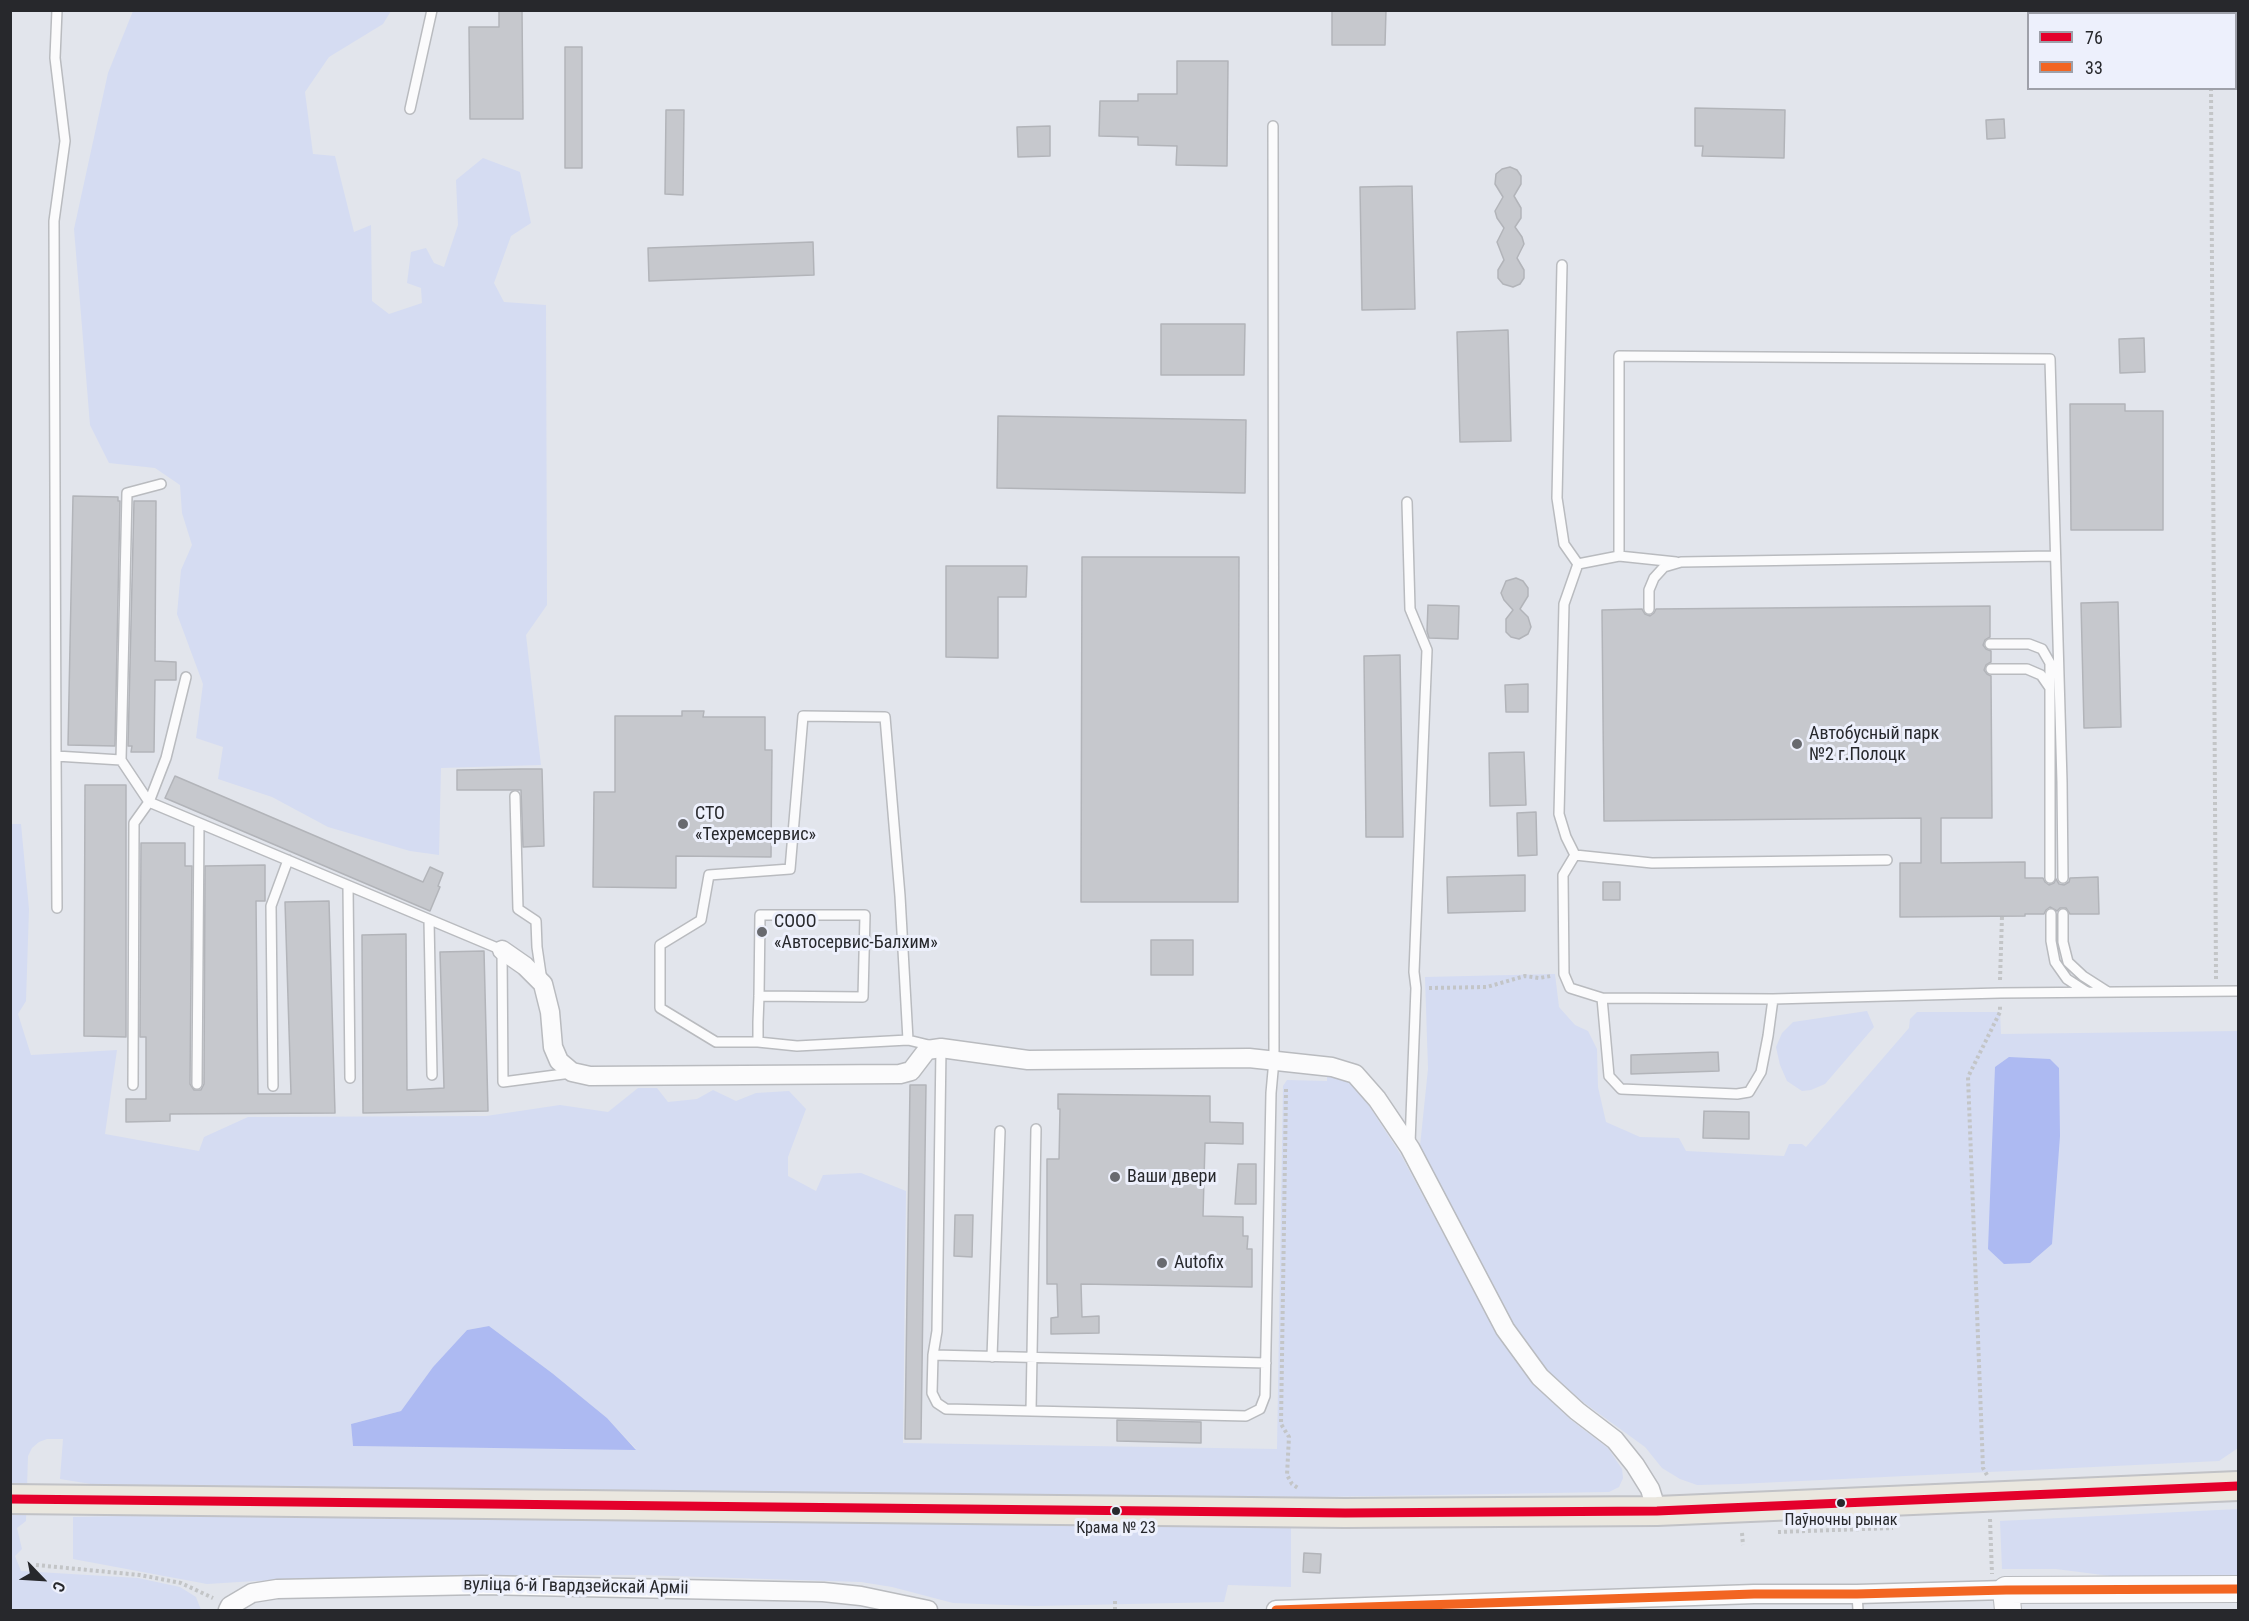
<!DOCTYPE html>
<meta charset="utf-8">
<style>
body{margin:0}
#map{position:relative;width:2249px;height:1621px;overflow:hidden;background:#e2e5ec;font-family:"Roboto Condensed",sans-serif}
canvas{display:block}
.frame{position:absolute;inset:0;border:12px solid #27282c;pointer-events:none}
.legend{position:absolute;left:2027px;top:12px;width:210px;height:78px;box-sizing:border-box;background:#edf0fc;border:2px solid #9ea0a9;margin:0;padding:8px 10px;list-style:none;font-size:18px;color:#27282c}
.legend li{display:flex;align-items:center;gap:12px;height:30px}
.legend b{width:30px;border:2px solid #9ea0a9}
.north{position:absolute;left:12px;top:1549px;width:60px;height:60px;-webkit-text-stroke:4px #edf0fc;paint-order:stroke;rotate:115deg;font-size:16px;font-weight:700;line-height:24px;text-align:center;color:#27282c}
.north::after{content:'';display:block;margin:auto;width:21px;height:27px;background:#27282c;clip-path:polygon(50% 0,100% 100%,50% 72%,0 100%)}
</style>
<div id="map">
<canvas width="2249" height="1621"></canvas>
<div class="frame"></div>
<ul class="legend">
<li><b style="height:8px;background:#e4002b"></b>76</li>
<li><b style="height:8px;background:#f26522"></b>33</li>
</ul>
<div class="north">С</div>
</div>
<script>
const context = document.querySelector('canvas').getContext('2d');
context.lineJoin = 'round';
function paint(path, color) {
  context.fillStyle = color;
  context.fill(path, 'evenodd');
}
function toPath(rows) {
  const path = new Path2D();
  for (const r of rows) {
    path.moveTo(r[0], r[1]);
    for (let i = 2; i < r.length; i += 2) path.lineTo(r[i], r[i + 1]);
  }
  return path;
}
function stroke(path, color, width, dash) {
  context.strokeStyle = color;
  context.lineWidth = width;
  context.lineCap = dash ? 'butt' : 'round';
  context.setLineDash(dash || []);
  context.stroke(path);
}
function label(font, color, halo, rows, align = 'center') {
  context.font = font + ' "Roboto Condensed",sans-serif';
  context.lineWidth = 6;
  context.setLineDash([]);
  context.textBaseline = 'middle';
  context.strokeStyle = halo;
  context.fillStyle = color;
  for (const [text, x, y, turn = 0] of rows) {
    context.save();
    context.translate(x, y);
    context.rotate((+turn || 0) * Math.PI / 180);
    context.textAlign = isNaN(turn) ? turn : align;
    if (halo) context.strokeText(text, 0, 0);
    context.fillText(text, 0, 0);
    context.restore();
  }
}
const green = toPath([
 [133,11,391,11,383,24,329,57,305,92,313,154,335,156,354,232,371,225,372,301,389,314,422,303,421,288,407,283,411,252,426,248,434,263,444,267,458,225,456,180,483,158,520,172,531,223,511,236,494,283,504,302,546,305,547,605,526,635,541,765,441,768,439,855,410,851,328,827,272,797,218,779,223,747,196,738,203,684,177,614,181,570,192,545,182,513,180,485,155,468,109,463,90,425,74,229,108,73],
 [10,824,21,824,29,909,26,1001,18,1014,31,1055,117,1050,105,1134,199,1151,204,1137,248,1117,486,1116,560,1105,608,1112,638,1088,657,1088,668,1102,697,1099,713,1090,736,1101,756,1093,789,1091,806,1109,788,1157,788,1176,816,1191,823,1175,861,1173,906,1191,903,1443,1277,1449,1283,1086,1287,1080,1327,1081,1327,1073,1349,1080,1364,1098,1401,1155,1496,1332,1533,1384,1571,1420,1608,1448,1622,1469,1623,1478,1619,1487,1609,1492,1318,1497,902,1496,97,1485,60,1479,63,1439,47,1439,39,1442,32,1448,28,1456,26,1521,17,1528,22,1549,15,1556,21,1571,138,1578,180,1587,196,1597,201,1610,11,1610],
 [489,1326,552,1373,607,1418,636,1449,353,1446,351,1424,401,1411,433,1367,467,1330],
 [1555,974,1559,1007,1575,1025,1588,1031,1597,1049,1598,1087,1606,1122,1640,1137,1679,1138,1686,1151,1784,1156,1789,1144,1802,1144,1806,1147,1909,1028,1910,1019,1917,1012,2000,1012,2001,1034,2238,1031,2238,1448,2219,1461,1738,1484,1697,1485,1680,1479,1662,1468,1645,1447,1583,1402,1548,1371,1513,1324,1420,1146,1428,1069,1425,977],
 [1867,1011,1874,1027,1825,1084,1811,1090,1802,1091,1787,1081,1780,1065,1776,1047,1782,1033,1793,1022],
 [2238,1509,2238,1578,2126,1578,2056,1569,2002,1569,2000,1521],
 [119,1516,1291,1526,1291,1587,1228,1585,1224,1602,1035,1606,953,1603,892,1587,861,1582,640,1575,527,1575,255,1581,207,1584,73,1559,73,1517]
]);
const water = toPath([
 [2009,1057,2050,1059,2059,1068,2060,1136,2052,1244,2030,1263,2004,1264,1988,1249,1995,1067],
 [489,1326,552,1373,607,1418,636,1450,353,1446,351,1424,401,1411,433,1367,467,1330]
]);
const building = toPath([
 [499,10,522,10,523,119,470,119,469,27,499,27,499,10],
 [1332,10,1386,10,1385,45,1332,45,1332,10],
 [565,47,582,47,582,168,565,168,565,47],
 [1177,61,1228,61,1227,166,1176,165,1177,146,1138,145,1138,137,1099,136,1100,101,1138,101,1138,94,1177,94,1177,61],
 [1695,108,1785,110,1784,158,1702,156,1703,146,1695,146,1695,108],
 [666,110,684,110,683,195,665,194,666,110],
 [2004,119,2005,138,1987,139,1986,120,2004,119],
 [1050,126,1050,156,1018,157,1017,127,1050,126],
 [1510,167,1517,170,1521,176,1521,184,1514,196,1521,208,1521,218,1515,227,1522,237,1524,244,1517,258,1524,270,1524,278,1520,284,1513,287,1503,284,1498,278,1498,270,1504,260,1497,242,1504,228,1497,218,1495,211,1503,197,1495,184,1496,174,1502,169,1510,167],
 [1412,186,1415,309,1362,310,1360,187,1412,186],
 [813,242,814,275,649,281,648,248,813,242],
 [1161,324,1245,324,1244,375,1161,375,1161,324],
 [1508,330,1511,441,1460,442,1457,332,1508,330],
 [2144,338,2145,372,2120,373,2119,339,2144,338],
 [2070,404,2125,404,2125,411,2163,411,2163,530,2071,530,2070,404],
 [998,416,1246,420,1245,493,997,488,998,416],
 [73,496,118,497,118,501,120,501,115,746,68,745,73,496],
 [134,501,156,501,155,661,176,662,176,680,155,680,154,752,131,752,132,746,128,746,134,501],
 [1082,557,1239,557,1238,902,1081,902,1082,557],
 [946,566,1027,566,1026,597,998,597,998,658,946,657,946,566],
 [1516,578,1523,581,1528,588,1528,596,1520,609,1528,617,1531,627,1528,634,1519,639,1511,637,1506,632,1506,619,1513,610,1504,600,1501,593,1506,581,1516,578],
 [2118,602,2121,727,2084,728,2081,603,2118,602],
 [1428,605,1459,606,1458,639,1429,638,1427,631,1428,605],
 [1990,606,1990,637,1985,640,1983,645,1986,649,1991,651,1991,662,1986,665,1984,670,1987,674,1991,676,1992,818,1941,818,1941,863,2025,862,2025,878,2043,878,2045,882,2049,885,2054,883,2056,879,2059,884,2064,885,2069,882,2070,878,2098,877,2099,914,2070,914,2066,908,2060,908,2057,911,2050,907,2046,910,2044,914,2025,914,2025,916,1900,917,1900,863,1921,863,1921,818,1604,821,1602,610,1642,609,1645,614,1650,616,1654,613,1656,609,1990,606],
 [1400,655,1403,837,1366,837,1364,656,1400,655],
 [1528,684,1528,712,1506,712,1505,685,1528,684],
 [682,711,704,711,703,717,765,717,765,750,772,750,771,857,676,856,676,888,593,887,594,792,615,792,615,716,682,716,682,711],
 [1524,752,1526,805,1490,806,1489,753,1524,752],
 [521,769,542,769,544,846,523,847,521,790,457,790,457,770,521,769],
 [175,776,423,882,430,867,443,873,438,886,440,887,430,911,165,798,175,776],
 [85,785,126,785,126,1037,84,1036,85,785],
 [1536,812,1537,855,1518,856,1517,813,1536,812],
 [141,843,185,843,185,866,192,866,190,1084,194,1090,201,1090,204,1084,205,866,265,865,265,901,256,901,258,1094,291,1094,285,902,329,901,335,1113,170,1114,170,1121,126,1122,126,1099,146,1099,146,1037,140,1037,141,843],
 [1525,875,1525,911,1448,913,1447,877,1525,875],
 [1603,882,1620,882,1620,900,1603,900,1603,882],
 [406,934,407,1090,444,1088,440,952,484,951,488,1111,363,1113,362,935,406,934],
 [1151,940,1193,940,1193,975,1151,975,1151,940],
 [1718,1052,1719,1071,1631,1074,1631,1055,1718,1052],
 [910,1085,926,1085,921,1439,905,1439,910,1085],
 [1058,1094,1210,1096,1210,1122,1243,1123,1243,1144,1205,1143,1203,1216,1243,1217,1243,1236,1248,1236,1247,1249,1252,1249,1252,1287,1081,1284,1082,1317,1099,1316,1099,1333,1051,1334,1051,1318,1058,1317,1057,1284,1047,1284,1047,1159,1059,1159,1060,1109,1058,1109,1058,1094],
 [1704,1111,1749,1112,1749,1139,1703,1138,1704,1111],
 [1238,1164,1256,1164,1256,1204,1235,1204,1238,1164],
 [955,1215,973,1215,972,1257,954,1256,955,1215],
 [1117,1420,1201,1422,1201,1443,1117,1441,1117,1420],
 [1304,1553,1321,1554,1320,1573,1303,1572,1304,1553]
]);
const path = toPath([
 [2210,10,2210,14],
 [2211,88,2216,979],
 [2000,980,2002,916],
 [1429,988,1487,987,1525,976,1539,978,1551,976],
 [1286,1089,1281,1424,1289,1437,1287,1475,1292,1484,1298,1488],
 [1987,1475,1983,1468,1968,1077,2000,1012,2000,1006],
 [1990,1519,1992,1574],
 [1778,1532,1893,1528],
 [1742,1533,1743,1545],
 [36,1565,140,1575,181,1583,213,1598],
 [1115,1601,1115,1610]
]);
const lane = toPath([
 [57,10,55,58,65,141,54,221,56,756,121,760],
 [410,109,432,10],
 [1562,265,1557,498,1564,544,1578,564,1564,604,1559,814,1566,837,1575,855,1563,875,1564,974,1570,988,1602,998,1773,999,2000,993,2238,991],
 [1407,502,1410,609,1427,650,1414,972,1416,988,1410,1143],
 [1619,556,1619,356,2050,359,2062,782,2063,878],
 [1578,564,1619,556,1676,562],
 [1649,609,1649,590,1654,578,1664,567,1681,562,2054,556],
 [1990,644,2029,644,2042,649,2050,663,2050,688],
 [1991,669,2027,669,2041,675,2050,688,2050,878],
 [56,756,57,908],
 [515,796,518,909,536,921,537,947,542,981],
 [149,802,121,760,127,493,161,484],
 [149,802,166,758,186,677],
 [1575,855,1652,863,1887,860],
 [348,886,350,1078],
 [2051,914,2051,941,2055,962,2067,979,2087,992],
 [2063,914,2063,942,2068,962,2083,976,2108,992],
 [429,920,432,1075],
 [1602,998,1609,1076,1621,1089,1737,1094,1749,1092,1761,1072,1768,1036,1773,999],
 [908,1040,900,896,885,717,803,716,790,869,709,875,701,920,660,945,660,1008,716,1042,758,1042,797,1046,908,1040,941,1048,937,1331,933,1355,932,1393,937,1403,946,1409,1246,1416,1260,1409,1265,1396,1271,1093,1274,1060,1273,126],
 [758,1042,758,1022,759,996,760,915,865,915,863,997,759,996],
 [197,1084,199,823],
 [133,1085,134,823,149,802,502,950,503,1082,571,1073],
 [273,1086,271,906,288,860],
 [933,1355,1266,1363],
 [992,1357,1000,1131],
 [1031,1411,1036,1129],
 [1857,1594,1858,1610]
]);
const street = toPath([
 [502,950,525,966,543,984,550,1012,553,1047,559,1061,572,1072,590,1076,900,1074,911,1071,927,1050,941,1048,1028,1060,1249,1058,1332,1067,1355,1074,1377,1099,1410,1148,1505,1329,1540,1377,1577,1411,1615,1440,1635,1465,1650,1489,1657,1511],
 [228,1610,230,1606,252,1593,277,1589,482,1585,823,1592,861,1596,928,1610],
 [1276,1610,1754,1594,1857,1594,2006,1590]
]);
const secondary = toPath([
 [2008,1610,2006,1590,2238,1589]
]);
const primary = toPath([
 [10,1499,1345,1513,1657,1511,2238,1486]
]);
const bus1 = toPath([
 [10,1499,1345,1513,1657,1511,2238,1486]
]);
const bus2 = toPath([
 [1276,1610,1754,1594,1857,1594,2006,1590,2238,1589]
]);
const markers = [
 [1797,744,6,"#686a6f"],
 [683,824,6,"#686a6f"],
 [762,932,6,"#686a6f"],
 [1115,1177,6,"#686a6f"],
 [1162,1263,6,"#686a6f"],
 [1841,1503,5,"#27282c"],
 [1116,1511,5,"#27282c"]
];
const busNames = [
 ["Паўночны рынак",1841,1521],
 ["Крама № 23",1116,1529]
];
const poiNames = [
 ["Автобусный парк",1809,734],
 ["№2 г.Полоцк",1809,755],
 ["СТО",695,814],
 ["«Техремсервис»",695,835],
 ["СООО",774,922],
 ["«Автосервис-Балхим»",774,943],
 ["Ваши двери",1127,1177],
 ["Autofix",1174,1263]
];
const streetNames = [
 ["вуліца 6-й Гвардзейскай Арміі",576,1587,1]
];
paint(green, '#d5dcf2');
paint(water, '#adbaf2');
paint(building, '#c6c8cd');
stroke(building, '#b2b4b9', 1.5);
stroke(lane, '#b9bbbf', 12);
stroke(street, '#b9bbbf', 21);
stroke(secondary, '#b9bbbf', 28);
stroke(primary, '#c1c2c6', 32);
stroke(path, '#c3c5c7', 4, [3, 3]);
stroke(lane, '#fbfbfc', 9);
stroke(street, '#fbfbfc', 18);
stroke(secondary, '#fbfbfc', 26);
stroke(primary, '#eae7df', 28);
stroke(bus1, '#e4002b', 9);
stroke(bus2, '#f26522', 9);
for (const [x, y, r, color] of markers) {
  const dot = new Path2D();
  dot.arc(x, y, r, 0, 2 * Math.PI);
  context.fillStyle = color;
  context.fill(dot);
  stroke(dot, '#edf0fc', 2);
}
label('16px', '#27282c', '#edf0fc', busNames);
label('18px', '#27282c', '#edf0fc', poiNames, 'left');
label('18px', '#27282c', '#edf0fc', streetNames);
</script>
